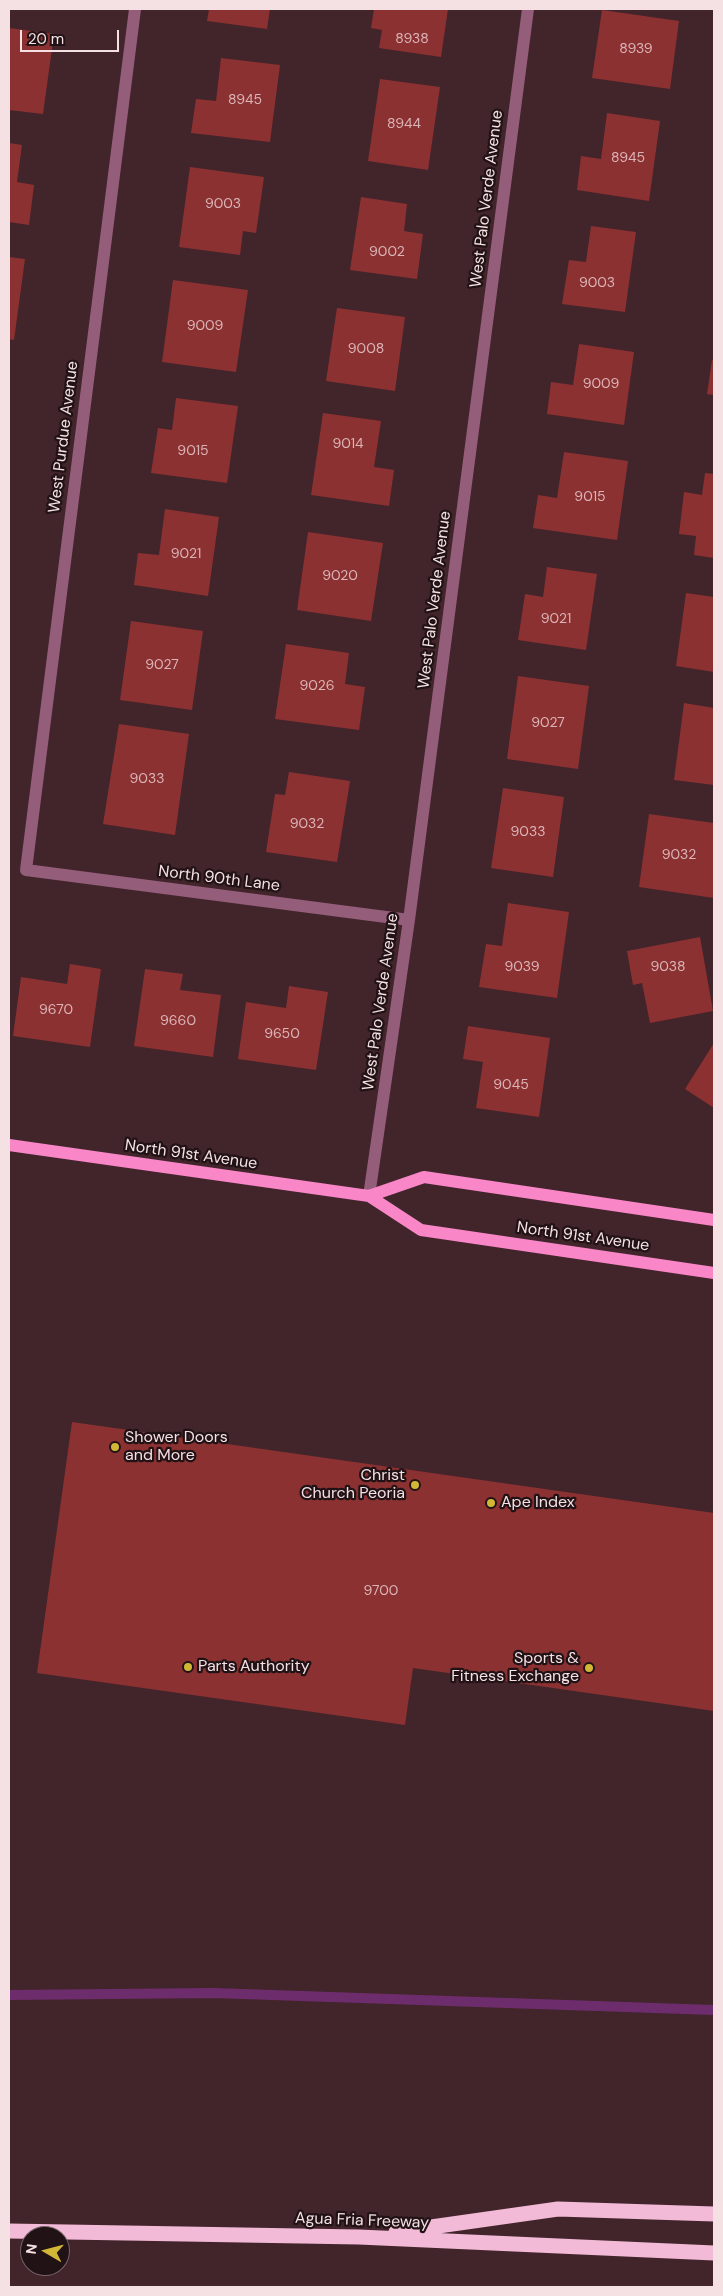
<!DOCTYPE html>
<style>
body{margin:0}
#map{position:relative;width:723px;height:2296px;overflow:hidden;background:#42242b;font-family:"DM Sans",sans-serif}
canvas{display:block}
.frame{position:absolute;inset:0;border:10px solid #f5e0e4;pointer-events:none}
.north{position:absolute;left:20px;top:2226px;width:50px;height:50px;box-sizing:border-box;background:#201215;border:1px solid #756468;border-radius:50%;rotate:278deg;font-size:14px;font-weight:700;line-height:20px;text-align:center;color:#f5e0e4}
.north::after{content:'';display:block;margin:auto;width:18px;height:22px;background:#d2b736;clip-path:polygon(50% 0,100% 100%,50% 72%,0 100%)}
.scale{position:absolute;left:20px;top:30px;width:99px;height:22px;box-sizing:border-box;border:2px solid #f5e0e4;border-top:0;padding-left:6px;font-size:15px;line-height:18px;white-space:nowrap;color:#f5e0e4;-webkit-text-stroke:4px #201215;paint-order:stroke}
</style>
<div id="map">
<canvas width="723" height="2296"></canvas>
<div class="frame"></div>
<div class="north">N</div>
<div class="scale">20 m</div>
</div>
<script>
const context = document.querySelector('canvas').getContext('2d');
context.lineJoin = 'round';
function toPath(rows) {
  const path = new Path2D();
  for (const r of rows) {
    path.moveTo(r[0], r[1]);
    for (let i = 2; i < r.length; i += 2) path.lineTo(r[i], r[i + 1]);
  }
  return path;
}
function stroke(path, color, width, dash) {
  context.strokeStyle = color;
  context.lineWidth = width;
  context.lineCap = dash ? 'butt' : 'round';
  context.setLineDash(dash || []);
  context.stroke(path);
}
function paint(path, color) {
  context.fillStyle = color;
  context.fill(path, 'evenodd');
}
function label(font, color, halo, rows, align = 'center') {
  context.font = font + ' "DM Sans",sans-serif';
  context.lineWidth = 4.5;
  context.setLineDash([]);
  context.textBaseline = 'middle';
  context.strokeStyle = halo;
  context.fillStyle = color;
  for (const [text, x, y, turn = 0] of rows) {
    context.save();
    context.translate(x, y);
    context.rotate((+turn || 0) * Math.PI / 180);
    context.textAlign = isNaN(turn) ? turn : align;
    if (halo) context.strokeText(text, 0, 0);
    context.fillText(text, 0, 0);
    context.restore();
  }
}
const stream = toPath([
 [9,1995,213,1993,714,2010]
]);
const building = toPath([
 [209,9,270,9,267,29,207,21],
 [374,9,448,9,441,57,379,48,382,30,371,28],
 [602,10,679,21,670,89,592,78],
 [9,28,54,34,43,114,9,110],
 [221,58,280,65,270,142,191,133,196,99,216,101],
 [380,79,440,87,428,170,368,161],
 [607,113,660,121,649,201,577,190,581,156,601,159],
 [9,143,22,145,17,182,34,185,29,225,9,222],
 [190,167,264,177,256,233,243,231,240,255,179,247],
 [361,197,407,204,404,231,423,234,417,279,350,270],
 [591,226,636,232,625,312,562,304,569,260,586,262],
 [9,257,25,259,14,340,9,339],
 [173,280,248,290,236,372,162,362],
 [337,308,405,317,395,391,326,381],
 [579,344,634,352,624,425,547,414,551,382,573,385],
 [712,360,714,361,714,395,707,394],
 [176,398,238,406,227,483,151,473,158,428,172,430],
 [323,413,381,421,374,467,394,470,389,506,311,495],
 [564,452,628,461,617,540,533,528,538,495,557,498],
 [705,473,714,474,714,558,694,555,696,536,679,534,684,492,702,495],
 [165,509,219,517,208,596,134,585,138,553,159,555],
 [308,532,383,543,371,621,297,610],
 [547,567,597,574,586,650,518,640,525,594,543,597],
 [686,593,714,597,714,672,676,666],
 [131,621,203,631,192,710,120,700],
 [286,644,349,653,345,684,365,687,359,730,275,719],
 [518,676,589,686,578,769,507,759],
 [684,703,714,708,714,785,674,780],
 [119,724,189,734,175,835,103,824],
 [289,772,350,781,337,862,266,852,275,794,285,795],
 [503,788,564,797,553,877,491,868],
 [649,814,714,823,714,898,639,887],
 [508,903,569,912,557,998,479,987,486,944,502,946],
 [700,937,713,1011,650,1023,642,983,633,985,627,951],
 [70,964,101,969,90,1047,13,1036,21,977,67,984],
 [145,969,183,974,180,990,221,995,213,1057,134,1046],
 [289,986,328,992,316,1070,238,1059,246,1002,286,1008],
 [468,1026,550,1038,539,1117,476,1108,483,1062,463,1059],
 [714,1043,714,1108,685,1089],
 [72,1422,714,1513,714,1711,413,1668,405,1725,37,1673]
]);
const minor = toPath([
 [135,9,26,870,409,920],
 [369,1196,409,920,528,9]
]);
const major = toPath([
 [9,1145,369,1196,421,1230,714,1273],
 [369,1196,424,1177,714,1220]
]);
const highway = toPath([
 [9,2231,359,2237,714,2253],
 [396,2232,558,2209,714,2214]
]);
const markers = [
 [115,1447,5,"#d2b736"],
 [415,1485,5,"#d2b736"],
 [491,1503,5,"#d2b736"],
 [188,1667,5,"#d2b736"],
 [589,1668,5,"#d2b736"]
];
const numberNames = [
 ["8938",412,39],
 ["8939",636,49],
 ["8945",245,100],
 ["8944",404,124],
 ["8945",628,158],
 ["9003",223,204],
 ["9002",387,252],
 ["9003",597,283],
 ["9009",205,326],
 ["9008",366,349],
 ["9009",601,384],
 ["9014",348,444],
 ["9015",193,451],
 ["9015",590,497],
 ["9021",186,554],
 ["9020",340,576],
 ["9021",556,619],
 ["9027",162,665],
 ["9026",317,686],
 ["9027",548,723],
 ["9033",147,779],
 ["9032",307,824],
 ["9033",528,832],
 ["9032",679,855],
 ["9039",522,967],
 ["9038",668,967],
 ["9670",56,1010],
 ["9660",178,1021],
 ["9650",282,1034],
 ["9045",511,1085],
 ["9700",381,1591]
];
const streetNames = [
 ["West Palo Verde Avenue",487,199,-83],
 ["West Purdue Avenue",64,437,-83],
 ["West Palo Verde Avenue",435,600,-83],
 ["North 90th Lane",219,879,7],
 ["West Palo Verde Avenue",381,1002,-82],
 ["North 91st Avenue",191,1155,8],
 ["North 91st Avenue",583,1237,8],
 ["Agua Fria Freeway",362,2221,2]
];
const poiNames = [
 ["Shower Doors",125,1438],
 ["and More",125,1456],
 ["Christ",405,1476,"right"],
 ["Church Peoria",405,1494,"right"],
 ["Ape Index",501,1503],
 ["Sports &",579,1659,"right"],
 ["Fitness Exchange",579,1677,"right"],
 ["Parts Authority",198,1667]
];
stroke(stream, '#6d2d6c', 10);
paint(building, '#8c3131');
stroke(minor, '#945d7a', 12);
stroke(major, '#f986c6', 12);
stroke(highway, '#f2bad6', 15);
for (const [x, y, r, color] of markers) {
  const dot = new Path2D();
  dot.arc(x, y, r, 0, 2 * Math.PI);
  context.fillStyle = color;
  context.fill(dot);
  stroke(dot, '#201215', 2);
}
label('14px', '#dbb4b7', null, numberNames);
label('16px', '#f5e0e4', '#201215', streetNames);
label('16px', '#f5e0e4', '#201215', poiNames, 'left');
</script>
